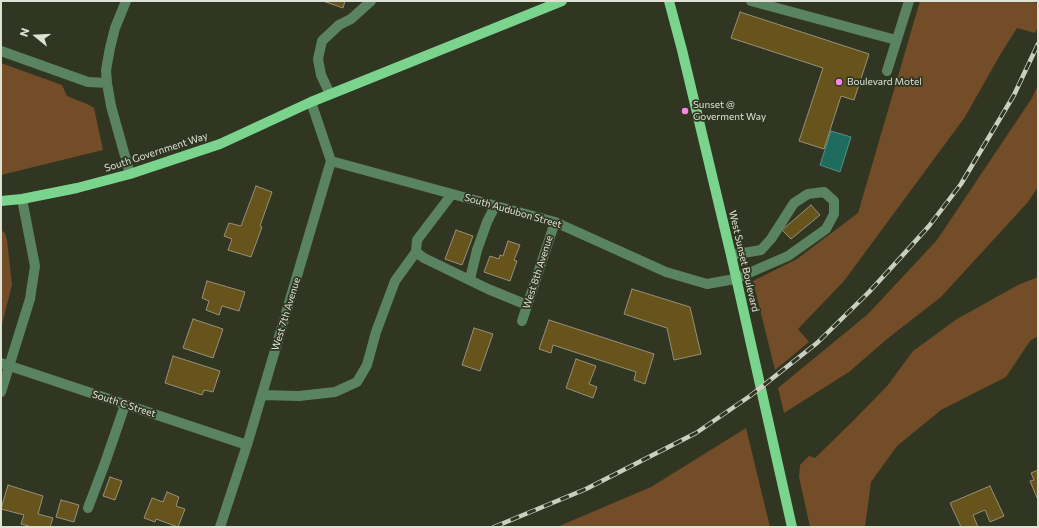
<!DOCTYPE html>
<style>
body{margin:0}
#map{position:relative;width:1039px;height:528px;overflow:hidden;background:#303622;font-family:Commissioner,sans-serif}
canvas{display:block}
.frame{position:absolute;inset:0;border:2px solid #dee2d5;pointer-events:none}
.north{position:absolute;left:16px;top:16px;width:40px;height:40px;-webkit-text-stroke:3px #303622;paint-order:stroke;rotate:288deg;font-size:11px;font-weight:700;line-height:16px;text-align:center;color:#dee2d5}
.north::after{content:'';display:block;margin:auto;width:14px;height:18px;background:#dee2d5;clip-path:polygon(50% 0,100% 100%,50% 72%,0 100%)}
</style>
<div id="map">
<canvas width="1039" height="528"></canvas>
<div class="frame"></div>
<div class="north">N</div>
</div>
<script>
const context = document.querySelector('canvas').getContext('2d');
context.lineJoin = 'round';
function paint(path, color) {
  context.fillStyle = color;
  context.fill(path, 'evenodd');
}
function toPath(rows) {
  const path = new Path2D();
  for (const r of rows) {
    path.moveTo(r[0], r[1]);
    for (let i = 2; i < r.length; i += 2) path.lineTo(r[i], r[i + 1]);
  }
  return path;
}
function stroke(path, color, width, dash) {
  context.strokeStyle = color;
  context.lineWidth = width;
  context.lineCap = dash ? 'butt' : 'round';
  context.setLineDash(dash || []);
  context.stroke(path);
}
function label(font, color, halo, rows, align = 'center') {
  context.font = font + ' Commissioner,sans-serif';
  context.lineWidth = 3.5;
  context.setLineDash([]);
  context.textBaseline = 'middle';
  context.strokeStyle = halo;
  context.fillStyle = color;
  for (const [text, x, y, turn = 0] of rows) {
    context.save();
    context.translate(x, y);
    context.rotate((+turn || 0) * Math.PI / 180);
    context.textAlign = isNaN(turn) ? turn : align;
    if (halo) context.strokeText(text, 0, 0);
    context.fillText(text, 0, 0);
    context.restore();
  }
}
const green = toPath([
 [920,1,1026,1,1038,3,1038,27,1035,33,1017,28,1000,55,965,117,844,281,798,329,809,342,775,370,753,281,797,259,858,213],
 [1,63,62,85,67,96,87,104,94,108,103,150,1,175],
 [1038,85,1038,187,1028,202,941,297,887,339,849,372,784,413,778,388,868,314,937,240,1032,98],
 [1,230,5,233,7,240,12,285,1,328],
 [1038,277,1038,336,1030,341,1006,377,941,410,897,446,871,482,865,527,810,527,799,477,800,465,809,456,815,458,853,421,888,385,913,351,957,319,1018,285],
 [746,428,770,527,557,527,651,487]
]);
const water = toPath([
 [831,131,851,137,840,172,820,165,831,131]
]);
const building = toPath([
 [323,1,345,1,343,8,323,1],
 [740,12,869,54,854,100,841,96,824,149,799,141,823,68,731,38,740,12],
 [256,186,272,192,260,226,262,227,251,257,228,250,232,239,224,236,229,223,241,226,256,186],
 [811,205,820,215,791,239,782,230,811,205],
 [456,230,473,236,462,265,445,259,456,230],
 [508,241,520,245,514,260,517,261,510,281,484,272,490,256,499,259,500,255,503,256,508,241],
 [207,281,245,292,239,311,222,306,219,315,206,310,209,301,202,298,207,281],
 [632,289,690,307,701,354,674,360,667,328,624,314,632,289],
 [193,319,223,329,213,358,183,348,193,319],
 [549,320,654,354,645,384,634,380,636,372,553,345,551,353,539,349,549,320],
 [474,328,493,334,480,371,462,365,474,328],
 [173,356,220,371,213,392,204,390,202,395,165,383,173,356],
 [576,359,596,366,589,384,597,387,593,398,566,388,576,359],
 [1038,470,1038,500,1030,481,1034,480,1031,473,1038,470],
 [110,477,122,481,115,500,103,496,110,477],
 [8,485,43,496,38,514,53,518,50,527,32,527,21,524,24,515,1,509,8,485],
 [990,486,1004,516,990,522,985,510,973,515,978,527,961,527,950,503,990,486],
 [167,492,179,497,176,506,185,509,178,527,156,519,155,522,144,518,152,498,163,502,167,492],
 [61,500,79,505,74,522,56,517,61,500]
]);
const minor = toPath([
 [126,1,115,28,110,48,106,70,107,83,111,106,130,174],
 [751,1,896,40],
 [1,51,88,82,107,83],
 [887,71,909,1],
 [330,94,321,75,318,59,322,41,339,25,351,19,371,1],
 [331,161,555,222,666,272,707,284,735,279,788,256,826,229,834,214,834,201,824,192,808,194,794,203,771,239,761,250,731,255],
 [452,194,417,240,416,252,424,258,488,289,527,305],
 [470,279,477,250,487,222,495,206],
 [522,321,555,222],
 [1,363,247,445],
 [1,392,30,299,35,266,22,199],
 [262,395,299,396,335,392,357,382,367,365,376,332,395,281,416,252],
 [88,508,105,463,125,405],
 [220,527,247,445,331,161,311,102]
]);
const major = toPath([
 [669,1,682,50,731,255,792,527],
 [1,201,22,199,77,188,130,174,220,144,311,102,562,1]
]);
const rail = toPath([
 [494,527,586,489,696,433,750,396,817,343,869,292,902,256,929,226,961,184,1014,95,1038,44]
]);
const markers = [
 [839,82,4,"#fa87e6"],
 [685,111,4,"#fa87e6"]
];
const poiNames = [
 ["Boulevard Motel",847,82],
 ["Sunset @",693,105],
 ["Goverment Way",693,117]
];
const streetNames = [
 ["South Government Way",156,152,-18],
 ["South Audubon Street",513,211,16],
 ["West Sunset Boulevard",744,261,77],
 ["West 8th Avenue",538,272,-72],
 ["West 7th Avenue",286,314,-73],
 ["South C Street",124,404,18]
];
paint(green, '#734c28');
paint(water, '#1e6c5e');
stroke(water, '#588f82', 1);
paint(building, '#66541c');
stroke(building, '#989079', 1);
stroke(minor, '#5a8461', 10);
stroke(major, '#7bd48d', 10);
stroke(rail, '#cbcfc1', 4.5);
stroke(rail, '#303622', 3, [9]);
for (const [x, y, r, color] of markers) {
  const dot = new Path2D();
  dot.arc(x, y, r, 0, 2 * Math.PI);
  context.fillStyle = color;
  context.fill(dot);
  stroke(dot, '#303622', 1.5);
}
label('10px', '#dee2d5', '#303622', poiNames, 'left');
label('10px', '#dee2d5', '#303622', streetNames);
</script>
